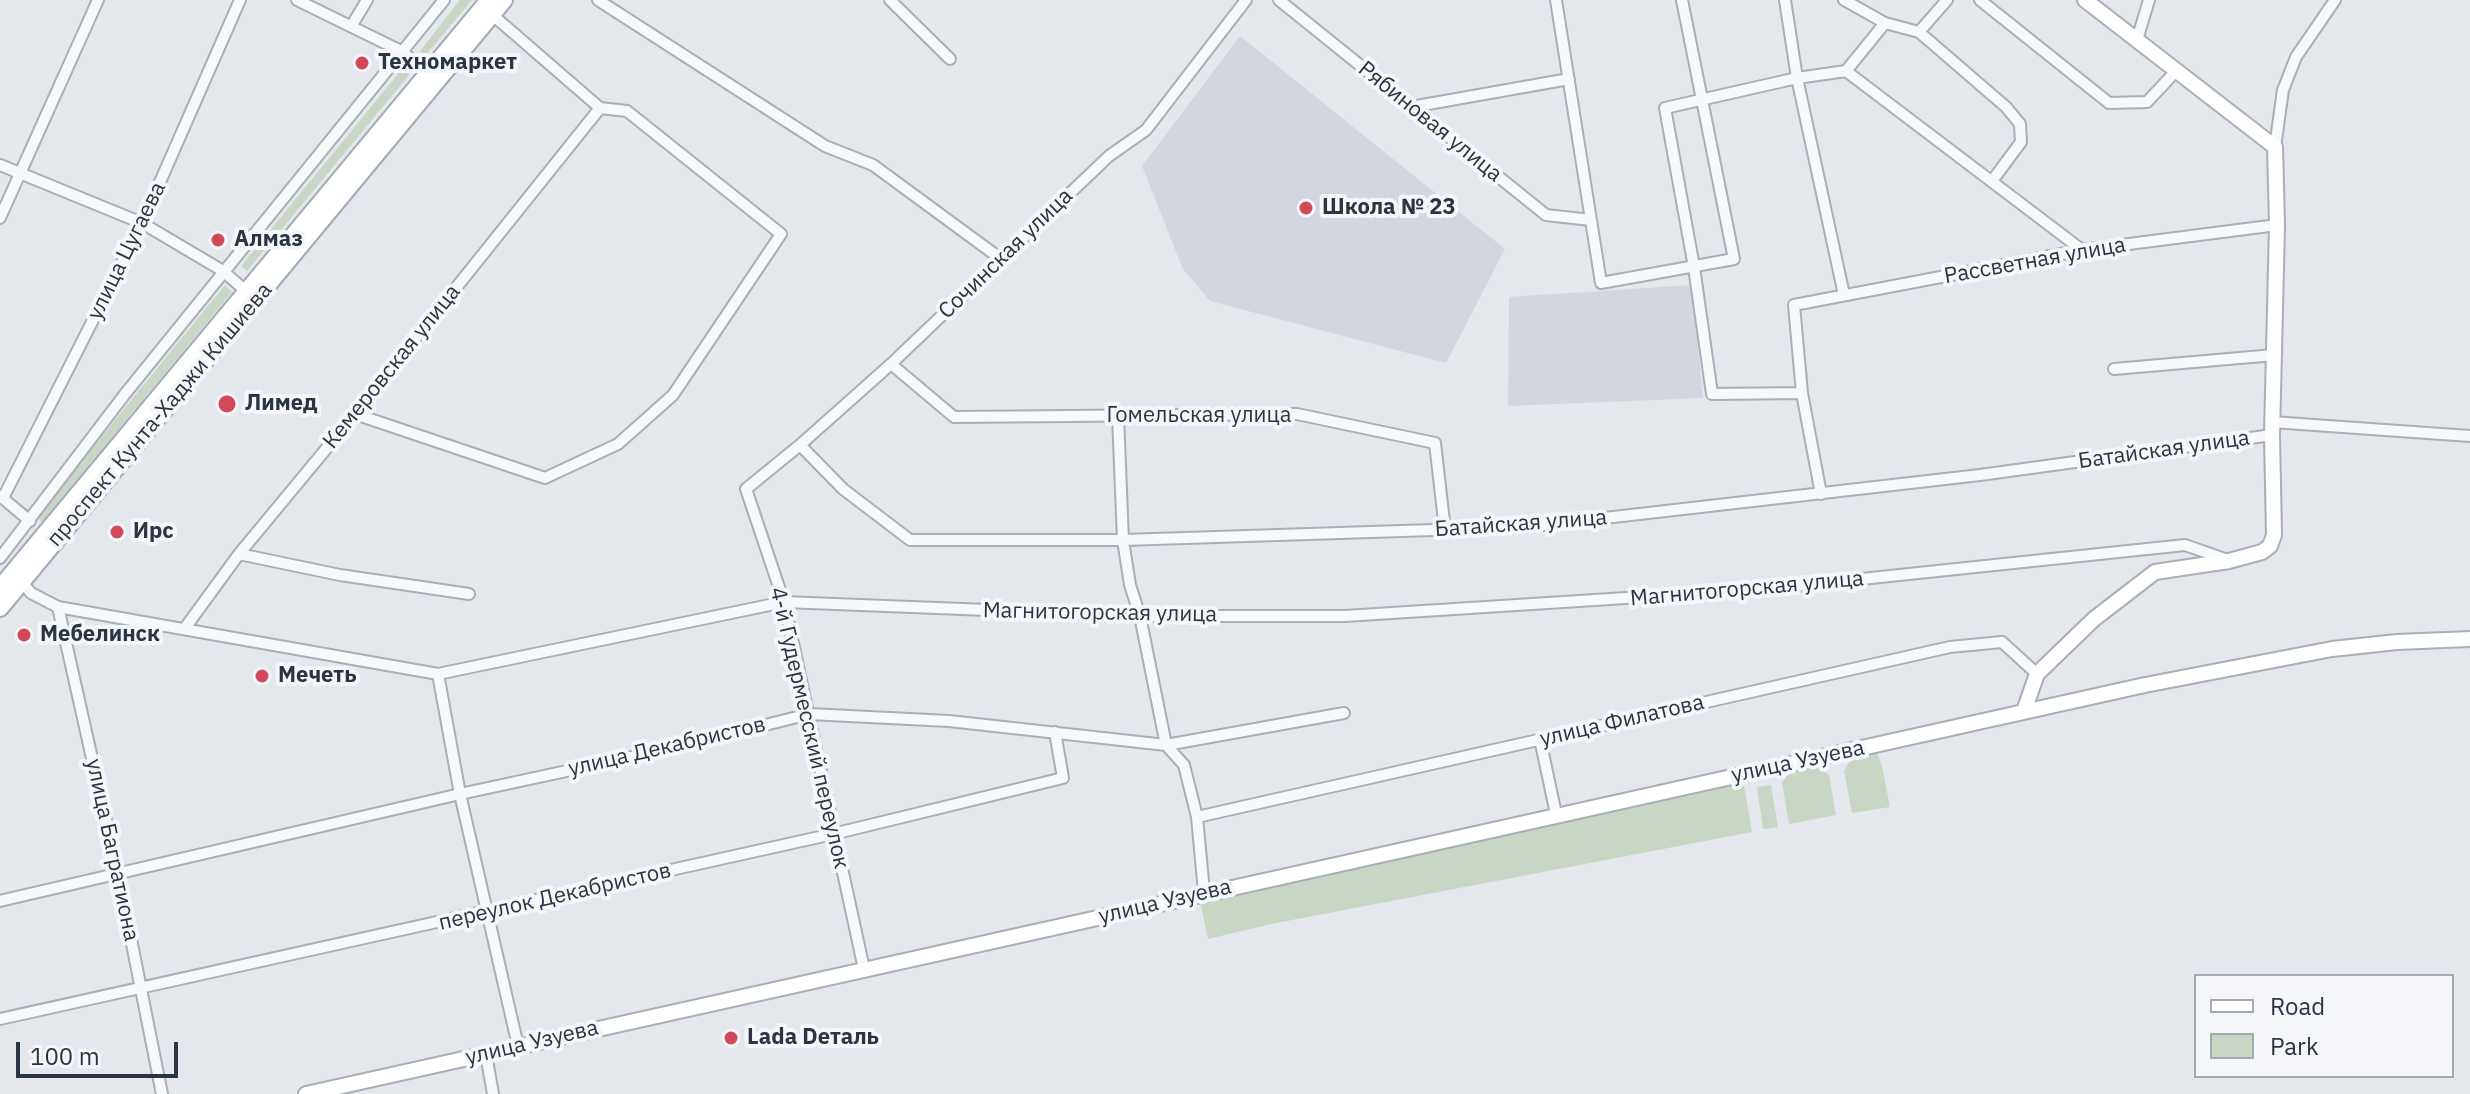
<!DOCTYPE html>
<meta charset="utf-8">
<style>
body{margin:0}
#map{position:relative;width:2470px;height:1094px;overflow:hidden;background:#e4e7ec;font-family:"IBM Plex Sans",sans-serif}
canvas{display:block}
.legend{position:absolute;left:2194px;top:974px;width:260px;height:104px;box-sizing:border-box;background:#f4f6f9;border:2px solid #a4a8b1;margin:0;padding:10px 14px;list-style:none;font-size:24px;color:#2b3445}
.legend li{display:flex;align-items:center;gap:16px;height:40px}
.legend b{width:40px;border:2px solid #a4a8b1}
.scale{position:absolute;left:16px;top:1042px;width:162px;height:36px;box-sizing:border-box;border:4px solid #2b3445;border-top:0;padding-left:10px;font-size:24px;line-height:28px;white-space:nowrap;color:#2b3445;-webkit-text-stroke:6px #f4f6f9;paint-order:stroke}
</style>
<div id="map">
<canvas width="2470" height="1094"></canvas>
<ul class="legend">
<li><b style="height:10px;background:#fff"></b>Road</li>
<li><b style="height:22px;background:#c9d6c5"></b>Park</li>
</ul>
<div class="scale">100 m</div>
</div>
<script>
const context = document.querySelector('canvas').getContext('2d');
context.lineJoin = 'round';
function paint(path, color) {
  context.fillStyle = color;
  context.fill(path, 'evenodd');
}
function toPath(rows) {
  const path = new Path2D();
  for (const r of rows) {
    path.moveTo(r[0], r[1]);
    for (let i = 2; i < r.length; i += 2) path.lineTo(r[i], r[i + 1]);
  }
  return path;
}
function stroke(path, color, width, dash) {
  context.strokeStyle = color;
  context.lineWidth = width;
  context.lineCap = dash ? 'butt' : 'round';
  context.setLineDash(dash || []);
  context.stroke(path);
}
function label(font, color, halo, rows, align = 'center') {
  context.font = font + ' "IBM Plex Sans",sans-serif';
  context.lineWidth = 8;
  context.setLineDash([]);
  context.textBaseline = 'middle';
  context.strokeStyle = halo;
  context.fillStyle = color;
  for (const [text, x, y, turn = 0] of rows) {
    context.save();
    context.translate(x, y);
    context.rotate((+turn || 0) * Math.PI / 180);
    context.textAlign = isNaN(turn) ? turn : align;
    if (halo) context.strokeText(text, 0, 0);
    context.fillText(text, 0, 0);
    context.restore();
  }
}
const built = toPath([
 [1240,36,1505,249,1446,363,1210,301,1183,269,1142,166],
 [1692,285,1703,398,1508,406,1509,297]
]);
const green = toPath([
 [460,0,472,0,425,56,420,51],
 [402,69,409,75,247,271,241,266],
 [225,285,232,292,42,522,36,517],
 [1876,749,1882,766,1890,807,1852,813,1844,771,1855,753],
 [1817,767,1829,775,1836,815,1789,824,1782,783,1789,773],
 [1728,781,1744,786,1752,832,1271,924,1208,939,1200,900],
 [1771,785,1778,827,1763,829,1757,787]
]);
const street = toPath([
 [297,0,403,52,427,74,426,77],
 [598,0,825,146,873,165,1001,259],
 [890,0,950,59],
 [1279,0,1546,215,1591,220],
 [1556,0,1601,283,1734,259,1682,0],
 [1785,0,1797,78,1844,295],
 [1844,0,1885,23,1919,32,2006,107,2020,124,2021,142,1992,181],
 [1980,0,2109,103,2147,102,2177,70],
 [352,25,367,0],
 [1919,32,1947,0],
 [2137,40,2149,0],
 [1846,71,2082,250],
 [1411,107,1569,79],
 [2275,147,2283,90,2296,57,2335,0],
 [0,165,142,223,223,271,248,293],
 [0,218,98,0],
 [891,364,954,417,1297,414,1435,443,1445,530],
 [2114,369,2274,355],
 [1802,393,1712,394,1694,267,1665,108,1797,78,1846,71,1885,23],
 [355,414,545,478,618,444,673,395,781,234,627,111,600,108,488,11],
 [1118,416,1123,540,1130,585,1140,616,1166,745,1184,765,1197,817,1204,892],
 [2272,422,2470,436],
 [800,445,843,489,910,540,1123,540,1526,527,1980,475,2272,435],
 [1821,494,1802,393,1794,305,2082,250,2277,225],
 [0,496,30,521],
 [3,498,142,223,240,0],
 [239,554,340,575,469,594],
 [0,558,125,394,444,0],
 [23,578,22,582,31,593,58,607,438,674,784,602,1140,616,1345,616,1766,589,2185,545,2225,559],
 [58,607,118,874,162,1094],
 [185,628,239,554,355,414,600,108],
 [438,674,460,794,518,1046],
 [1540,739,1556,814],
 [1197,817,1950,647,2002,642,2037,674],
 [0,901,460,794,678,747,809,714,949,721,1166,745,1344,713],
 [864,969,784,602,746,489,800,445,891,364,1109,156,1146,130,1246,0],
 [0,1019,833,834,1063,778,1055,732],
 [486,1054,493,1094]
]);
const secondary = toPath([
 [2024,711,2037,674,2094,619,2155,572,2229,561,2262,552,2270,546,2274,535,2272,435,2277,225,2275,147,2085,0],
 [306,1094,2145,685,2332,649,2397,642,2470,639]
]);
const primary = toPath([
 [0,588,489,0],
 [0,608,504,0]
]);
const markers = [
 [362,63,8,"#d1495b"],
 [1306,208,8,"#d1495b"],
 [218,240,8,"#d1495b"],
 [227,404,10,"#d1495b"],
 [117,532,8,"#d1495b"],
 [24,635,8,"#d1495b"],
 [262,676,8,"#d1495b"],
 [731,1038,8,"#d1495b"]
];
const poiNames = [
 ["Техномаркет",378,63],
 ["Школа № 23",1322,208],
 ["Алмаз",234,240],
 ["Лимед",245,404],
 ["Ирс",133,532],
 ["Мебелинск",40,635],
 ["Мечеть",278,676],
 ["Lada Dеталь",747,1038]
];
const streetNames = [
 ["Рябиновая улица",1430,122,39],
 ["улица Цугаева",127,251,-64],
 ["Сочинская улица",1006,254,-44],
 ["Рассветная улица",2035,261,-10],
 ["Кемеровская улица",392,367,-51],
 ["проспект Кунта-Хаджи Кишиева",160,415,-50],
 ["Гомельская улица",1199,416],
 ["Батайская улица",2164,450,-8],
 ["Батайская улица",1521,524,-4],
 ["Магнитогорская улица",1747,589,-5],
 ["Магнитогорская улица",1100,613,1],
 ["улица Филатова",1622,721,-13],
 ["4-й Гудермесский переулок",809,728,77],
 ["улица Декабристов",667,747,-13],
 ["улица Узуева",1798,762,-12],
 ["улица Багратиона",112,850,78],
 ["переулок Декабристов",555,897,-13],
 ["улица Узуева",1165,902,-13],
 ["улица Узуева",532,1043,-13]
];
paint(built, '#d2d6de');
paint(green, '#c9d6c5');
stroke(street, '#a9aeb7', 14);
stroke(secondary, '#a9aeb7', 18);
stroke(primary, '#a3abb8', 20);
stroke(street, '#f7f8fa', 10);
stroke(secondary, '#fff', 14);
stroke(primary, '#fff', 16);
for (const [x, y, r, color] of markers) {
  const dot = new Path2D();
  dot.arc(x, y, r, 0, 2 * Math.PI);
  context.fillStyle = color;
  context.fill(dot);
  stroke(dot, '#f4f6f9', 3);
}
label('bold 22px', '#2b3445', '#f4f6f9', poiNames, 'left');
label('22px', '#2b3445', '#f4f6f9', streetNames);
</script>
